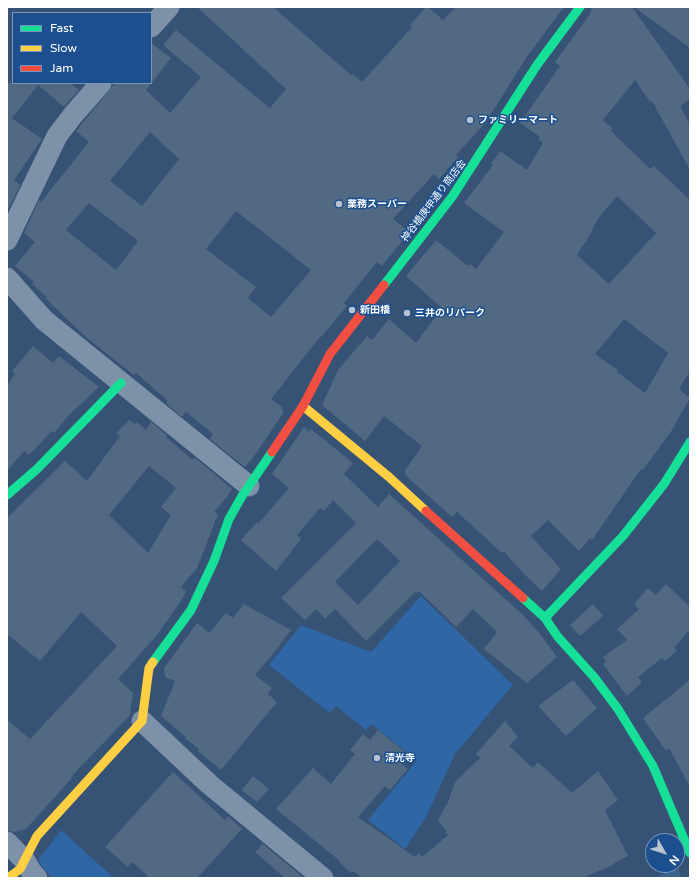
<!DOCTYPE html>
<meta charset="utf-8">
<style>
body{margin:0}
#map{position:relative;width:697px;height:885px;overflow:hidden;background:#365274;font-family:"Varela Round",sans-serif}
canvas{display:block}
.frame{position:absolute;inset:0;border:8px solid #fff;pointer-events:none}
.legend{position:absolute;left:12px;top:12px;width:140px;height:72px;box-sizing:border-box;background:#1b4f8f;border:1px solid #7695bc;margin:0;padding:5px 7px;list-style:none;font-size:12px;color:#fff}
.legend li{display:flex;align-items:center;gap:8px;height:20px}
.legend b{width:20px;border:1px solid #7695bc}
.north{position:absolute;left:645px;top:833px;width:40px;height:40px;box-sizing:border-box;background:#1b4f8f;border:1px solid #7695bc;border-radius:50%;rotate:129deg;font-size:11px;font-weight:700;line-height:16px;text-align:center;color:#fff}
.north::after{content:'';display:block;margin:auto;width:14px;height:18px;background:#b9c2ce;clip-path:polygon(50% 0,100% 100%,50% 72%,0 100%)}
</style>
<div id="map">
<canvas width="697" height="885"></canvas>
<div class="frame"></div>
<ul class="legend">
<li><b style="height:5px;background:#16e098"></b>Fast</li>
<li><b style="height:5px;background:#ffcf43"></b>Slow</li>
<li><b style="height:5px;background:#f24e42"></b>Jam</li>
</ul>
<div class="north">N</div>
</div>
<script>
const context = document.querySelector('canvas').getContext('2d');
context.lineJoin = 'round';
function paint(path, color) {
  context.fillStyle = color;
  context.fill(path, 'evenodd');
}
function toPath(rows) {
  const path = new Path2D();
  for (const r of rows) {
    path.moveTo(r[0], r[1]);
    for (let i = 2; i < r.length; i += 2) path.lineTo(r[i], r[i + 1]);
  }
  return path;
}
function stroke(path, color, width, dash) {
  context.strokeStyle = color;
  context.lineWidth = width;
  context.lineCap = dash ? 'butt' : 'round';
  context.setLineDash(dash || []);
  context.stroke(path);
}
function label(font, color, halo, rows, align = 'center') {
  context.font = font + ' "Varela Round","Noto Sans JP",sans-serif';
  context.lineWidth = 3;
  context.setLineDash([]);
  context.textBaseline = 'middle';
  context.strokeStyle = halo;
  context.fillStyle = color;
  for (const [text, x, y, turn = 0] of rows) {
    context.save();
    context.translate(x, y);
    context.rotate((+turn || 0) * Math.PI / 180);
    context.textAlign = isNaN(turn) ? turn : align;
    if (halo) context.strokeText(text, 0, 0);
    context.fillText(text, 0, 0);
    context.restore();
  }
}
const green = toPath([
 [421,596,513,685,455,754,426,817,405,849,368,820,417,760,371,724,366,730,336,706,330,713,269,665,301,625,371,652],
 [61,830,114,878,52,878,40,864,39,859]
]);
const water = toPath([
 [690,864,690,878,651,878]
]);
const pier = toPath([
 [690,862,690,878,682,878,677,867]
]);
const building = toPath([
 [197,7,273,7,352,76,353,74,362,82,412,27,410,25,426,7,428,7,443,20,456,7,564,7,526,58,486,122,456,155,458,157,439,179,434,174,393,219,409,232,382,266,377,262,344,303,347,306,321,337,320,337,271,399,283,408,282,410,284,412,252,459,245,467,210,439,213,434,186,412,182,417,167,404,167,400,136,373,134,375,87,338,46,299,47,297,32,284,34,282,15,266,35,242,24,233,39,200,41,202,89,142,76,131,115,83,151,83,151,43,171,58,146,90,170,113,201,77,163,45,176,30,270,108,286,89],
 [150,132,179,159,142,206,110,181],
 [89,203,138,241,116,270,66,230],
 [236,211,311,270,271,317,248,298,256,287,206,249],
 [592,7,632,7,690,89,690,99,680,106,690,125,690,170,652,101,650,102,635,80,603,120,613,129,611,131,650,169,654,166,690,200,690,371,679,389,690,398,674,426,675,426,643,470,641,469,592,540,590,538,579,551,548,520,531,536,561,569,542,591,524,574,504,552,502,553,457,512,452,517,405,475,407,474,404,472,422,446,384,416,365,441,322,405,338,370,367,336,372,340,389,319,416,343,442,308,406,276,436,240,468,266,470,264,476,269,504,232,464,203,493,165,491,164,500,151,527,170,543,143,538,139,540,137,520,123,560,66,555,62,590,14],
 [617,196,656,233,609,284,577,255,593,230,592,229,600,216],
 [624,319,668,353,645,393,617,372,618,370,595,354],
 [634,7,690,7,690,48],
 [7,83,70,83,79,90,64,107,38,85,12,118,42,139,14,180,20,185,7,212],
 [33,346,53,363,59,356,99,387,68,416,54,433,52,431,29,455,24,451,7,471,7,386,15,374,12,371],
 [129,420,135,424,137,422,146,430,151,422,167,435,166,437,193,460,194,457,232,489,227,497,214,512,218,514,197,568,181,587,186,592,181,601,157,635,118,679,133,693,130,715,71,777,72,778,26,829,13,832,7,830,7,720,30,739,117,646,81,612,40,661,7,634,7,518,65,461,87,481,120,436,116,433],
 [149,466,176,488,161,507,171,515,148,553,109,515],
 [304,427,309,432,311,429,353,463,344,474,378,507,389,494,522,614,540,634,557,657,527,683,484,649,497,632,473,609,456,627,419,591,416,593,415,592,366,641,335,609,325,619,316,609,305,620,281,598,356,523,333,500,324,511,320,508,297,535,301,539,276,571,241,540,257,522,258,524,289,488,272,474],
 [377,539,400,561,358,605,335,582],
 [666,584,690,607,690,629,674,648,677,651,665,661,662,658,638,677,642,682,627,696,603,664,606,662,603,657,627,640,617,629,639,609,634,604,648,588,656,595],
 [244,604,291,630,280,644,281,644,255,675,272,688,268,694,277,702,221,770,198,751,199,749,185,738,186,737,161,716,175,681,165,677,164,668,197,623,209,633,226,613,233,618],
 [593,604,603,616,580,636,570,625],
 [573,680,597,708,566,736,538,706],
 [690,680,690,787,669,748,666,751,643,718],
 [505,721,518,737,509,746,533,768,538,762,572,793,598,771,618,800,605,810,628,856,613,864,613,865,582,878,362,878,353,871,351,873,339,862,340,861,276,809,313,768,331,784,355,754,350,750,363,734,370,740,378,730,409,755,402,764,408,769,390,790,385,786,358,817,415,857,419,853,422,857,448,835,445,832,447,831,438,821,445,806,446,807,455,782,480,758,476,754],
 [173,772,225,820,228,816,242,829,197,878,150,878,132,862,128,867,105,847],
 [253,776,269,789,257,802,242,790],
 [263,844,304,878,285,878,255,852]
]);
const street = toPath([
 [151,27,169,7],
 [7,240,57,136,73,115,101,83],
 [7,278,44,320,249,486],
 [142,721,209,784,323,878],
 [7,842,25,861,31,871,37,878]
]);
const fast = toPath([
 [384,285,452,197,537,65,580,7],
 [7,495,37,469,121,383],
 [523,598,545,618,558,637,594,677,618,709,653,766,690,853],
 [545,618,623,536,664,484,690,442],
 [153,662,191,610,214,561,229,519,242,496,272,452]
]);
const slow = toPath([
 [303,406,389,477,426,511],
 [8,878,20,869,37,836,142,721,149,668,153,662]
]);
const jam = toPath([
 [272,452,303,406,330,354,384,285],
 [426,511,523,598]
]);
const markers = [
 [470,120,4,"#b9c2ce"],
 [339,204,4,"#b9c2ce"],
 [352,310,4,"#b9c2ce"],
 [407,313,4,"#b9c2ce"],
 [377,758,4,"#b9c2ce"]
];
const poiNames = [
 ["ファミリーマート",478,120],
 ["業務スーパー",347,204],
 ["新田橋",360,310],
 ["三井のリパーク",415,313],
 ["清光寺",385,758]
];
const streetNames = [
 ["神谷橋庚申通り商店会",434,201,-53]
];
paint(green, '#2f66a5');
paint(water, '#3b618d');
paint(pier, '#365274');
paint(building, '#526984');
stroke(street, '#7d92a8', 21);
stroke(fast, '#16e098', 9);
stroke(slow, '#ffcf43', 9);
stroke(jam, '#f24e42', 9);
for (const [x, y, r, color] of markers) {
  const dot = new Path2D();
  dot.arc(x, y, r, 0, 2 * Math.PI);
  context.fillStyle = color;
  context.fill(dot);
  stroke(dot, '#1b4f8f', 1.5);
}
label('bold 10px', '#fff', '#1b4f8f', poiNames, 'left');
label('10px', '#fff', '#1b4f8f', streetNames);
</script>
